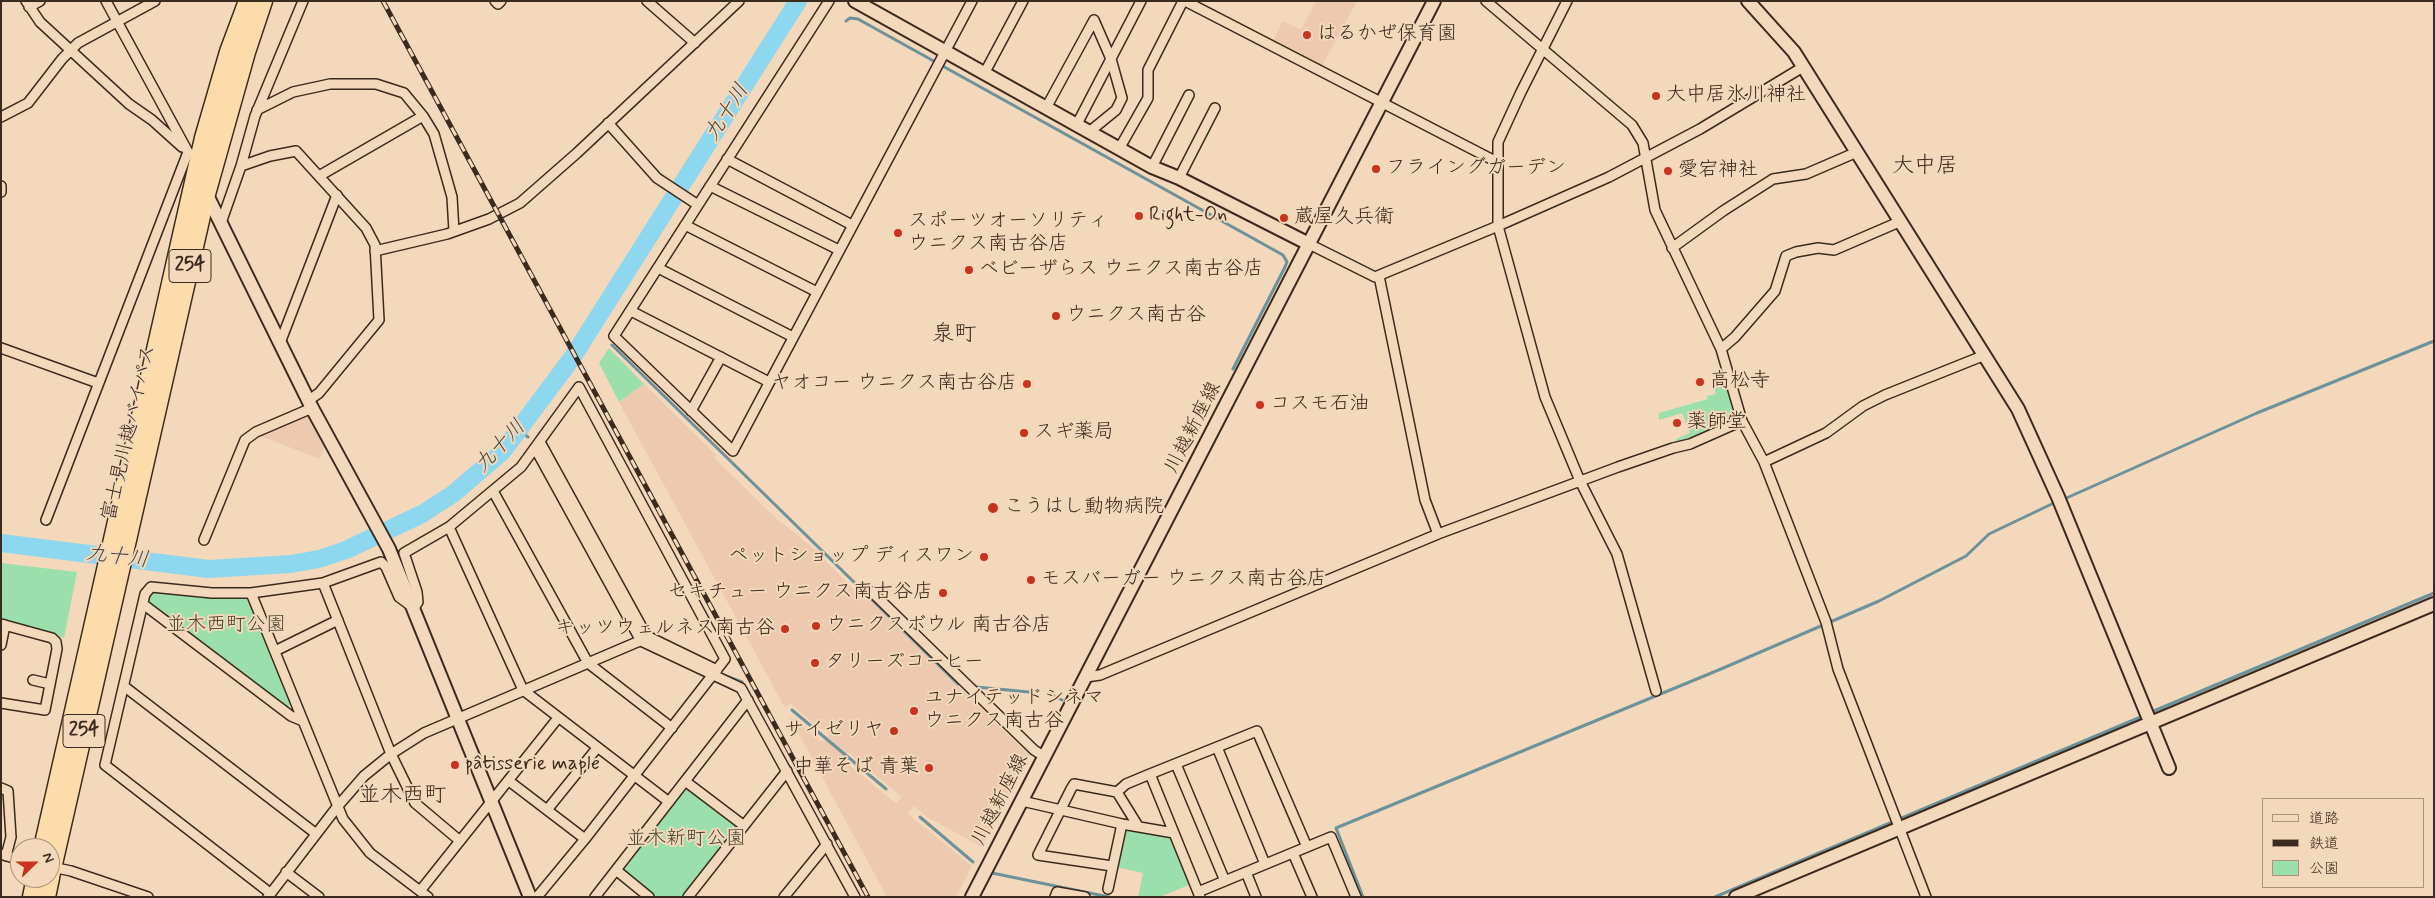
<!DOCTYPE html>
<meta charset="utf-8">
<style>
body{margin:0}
#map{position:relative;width:2435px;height:898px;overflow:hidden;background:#f4d8bb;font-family:Mynerve,"Klee One",sans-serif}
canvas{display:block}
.frame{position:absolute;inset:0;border:2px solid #3b2a1e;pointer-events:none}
.legend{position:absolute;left:2262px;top:798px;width:162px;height:90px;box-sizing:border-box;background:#f4d8bb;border:1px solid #aa927c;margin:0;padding:6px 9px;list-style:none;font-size:15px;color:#3b2a1e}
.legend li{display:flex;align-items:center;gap:10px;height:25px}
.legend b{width:25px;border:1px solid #aa927c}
.north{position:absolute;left:10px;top:838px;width:50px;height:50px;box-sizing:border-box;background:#f4d8bb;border:1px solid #aa927c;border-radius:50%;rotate:68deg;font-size:14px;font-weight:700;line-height:20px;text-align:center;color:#3b2a1e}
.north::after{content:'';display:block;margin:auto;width:18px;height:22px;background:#c8321e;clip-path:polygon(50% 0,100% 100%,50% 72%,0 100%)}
</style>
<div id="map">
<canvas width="2435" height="898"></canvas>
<div class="frame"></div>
<ul class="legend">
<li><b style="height:6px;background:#f4d8bb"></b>道路</li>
<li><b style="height:6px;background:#3b2a1e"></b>鉄道</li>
<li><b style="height:14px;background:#9be0ac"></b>公園</li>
</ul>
<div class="north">N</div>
</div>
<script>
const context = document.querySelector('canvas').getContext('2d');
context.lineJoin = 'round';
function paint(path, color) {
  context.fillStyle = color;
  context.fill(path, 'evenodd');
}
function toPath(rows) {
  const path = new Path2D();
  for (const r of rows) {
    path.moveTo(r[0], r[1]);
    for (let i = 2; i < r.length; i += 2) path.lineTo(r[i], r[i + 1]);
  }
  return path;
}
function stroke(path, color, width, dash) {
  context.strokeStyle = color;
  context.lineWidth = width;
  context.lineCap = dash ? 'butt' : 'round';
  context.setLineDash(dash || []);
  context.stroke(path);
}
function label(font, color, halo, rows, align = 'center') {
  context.font = font + ' Mynerve,"Klee One",sans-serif';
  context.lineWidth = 4;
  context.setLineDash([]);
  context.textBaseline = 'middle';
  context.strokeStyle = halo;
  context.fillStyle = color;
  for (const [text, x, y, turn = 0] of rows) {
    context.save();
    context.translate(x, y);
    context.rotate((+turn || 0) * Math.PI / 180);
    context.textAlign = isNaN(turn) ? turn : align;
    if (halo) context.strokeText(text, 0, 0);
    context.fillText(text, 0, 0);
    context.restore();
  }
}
const built = toPath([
 [1316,1,1352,1,1356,3,1321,68,1275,44,1273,40,1283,21,1301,30],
 [644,384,716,455,714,458,776,518,813,548,862,598,868,594,875,600,873,603,1030,756,982,847,927,817,914,806,908,814,972,866,956,897,887,897,789,716,821,741,824,741,830,734,825,729,820,729,790,703,785,708,619,402],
 [848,752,902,797,896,804,842,759],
 [305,416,309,418,325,446,320,459,258,435]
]);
const green = toPath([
 [609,348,644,384,619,402,599,363],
 [1725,375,1736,418,1678,444,1676,439,1690,433,1682,413,1659,420,1659,413,1708,399,1707,396,1716,394,1711,378],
 [1,563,77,572,64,638,1,621],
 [152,592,247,599,290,705,285,708,150,604,149,595],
 [688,788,735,824,735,828,682,897,655,897,624,872,624,867,684,789],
 [1127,829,1169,836,1173,839,1191,884,1160,897,1138,897,1143,873,1116,867,1123,831]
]);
const stream = toPath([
 [846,21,850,18,858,19,1283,255,1287,262,1285,267,1233,369],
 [612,345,958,684],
 [520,431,528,437],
 [2062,500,2257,413,2434,341],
 [726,676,742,682],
 [976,687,1029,692],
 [1052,695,1062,700],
 [792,710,886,789],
 [2149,713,2434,593],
 [920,817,973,862],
 [992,873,1109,897],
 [1363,897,1336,828,1721,669,1879,601,1966,556,1989,534,2056,502],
 [1715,897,2143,716]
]);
const river = toPath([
 [1,543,209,569,291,564,319,559,346,550,422,514,453,494,502,452,572,358,798,1]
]);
const street = toPath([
 [26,1,40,22,129,104,152,120,182,147],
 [495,1,498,4,501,1],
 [647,1,695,43],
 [829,1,614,336,733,451,972,1],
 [1185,1,1497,162],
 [1486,1,1632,125,1643,143,1655,210,1721,349,1742,421,1764,462,1826,622,1838,669,1926,897],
 [29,7,40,1],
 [984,74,1023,1],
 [1046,108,1094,20],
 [257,110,293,92,330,84,376,84,404,93,423,116,434,134,452,197,454,231],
 [1,117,28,103,62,59,78,43,155,1],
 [608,123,657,178,698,205],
 [1076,126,1141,1],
 [1089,132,1116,110,1122,98,1111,59,1094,20],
 [1119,149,1148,98,1148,70,1183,1],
 [727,159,852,225],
 [241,166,270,156,296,151,366,228,375,245,379,320,319,393,309,400],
 [1152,167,1189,95],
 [319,176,423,116],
 [1179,178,1215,108],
 [1,186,1,192],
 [710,186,839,250],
 [221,223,241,166,255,116,303,1],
 [685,225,817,292],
 [1309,244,1375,277,1498,226,1498,142,1521,92,1567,1],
 [1672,248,1723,211,1773,179,1806,174,1857,152],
 [375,251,447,234,489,219,520,203,577,153,739,1],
 [658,268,793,337],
 [631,311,769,382],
 [280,343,337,195],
 [1,348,98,383],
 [1721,349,1735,337,1775,291,1786,256,1796,252,1818,248,1834,250,1899,222],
 [691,411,721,357],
 [540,442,645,633,649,637,717,670],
 [535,448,641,641,741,688,855,897],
 [1764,462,1826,433,1863,406,1885,395,1985,355],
 [493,491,588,663,672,728],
 [46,520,188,152,106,1],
 [449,527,523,690,669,802],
 [1438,534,1618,467,1673,448,1690,444,1742,421],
 [204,540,245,440,256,432,312,408],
 [323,583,391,754,415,803,460,841],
 [872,592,1034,750,1045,757],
 [251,593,343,819,370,853,428,897],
 [143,604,291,716,303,721],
 [1,624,52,638,56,642,57,649,45,710,1,703],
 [1,645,5,625],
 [275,651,338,620],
 [1086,677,1100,675,1438,534,1425,500,1379,276],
 [33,680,50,684],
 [125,687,315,833],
 [1656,691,1617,554,1580,481,1545,397,1498,226,1609,177,1700,129,1803,67],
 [1217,747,1265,864],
 [1176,764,1225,881],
 [509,781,585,839],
 [685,781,743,825],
 [1,788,8,791,11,837,6,856],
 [1117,792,1126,784,1150,774],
 [1022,801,1122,824,1174,833],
 [547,810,597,748],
 [1293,853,1312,897],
 [1,854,20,860],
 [1112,866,1038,855,1071,789,1074,784,1117,792,1138,826],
 [52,867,71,871,148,897],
 [616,870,649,897],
 [286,872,319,897],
 [1246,872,1256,897],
 [1108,889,1122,824],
 [420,891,558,718],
 [1198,892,1331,837,1356,897],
 [270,893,105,765,145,594,151,587,212,593,251,593,323,583,381,562,386,567,399,597,414,608,418,602,417,592,404,553,449,527,521,467,579,387,725,659,585,839,537,897],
 [268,897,337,807,364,776,391,754,424,733,649,637],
 [595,897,748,700],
 [688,897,787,771],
 [784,897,827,844],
 [1055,897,1057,892,1085,897],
 [1200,897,1150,774,1257,731,1307,847]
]);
const secondary = toPath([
 [855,1,1152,167,1179,178,1309,244],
 [1748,1,1794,52,2018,409,2058,497,2169,768],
 [205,191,312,408,389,549,530,897],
 [972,897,1434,1],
 [1736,897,2434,604]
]);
const highway = toPath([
 [43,848,204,138,229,52,248,1],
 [50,877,206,194,246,52,263,1],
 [32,897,36,878],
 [46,897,50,878]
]);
const rail = toPath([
 [383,1,868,897]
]);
const markers = [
 [1307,35,5,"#c8321e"],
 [1656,96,5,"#c8321e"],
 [1376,169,5,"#c8321e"],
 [1668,171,5,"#c8321e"],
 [1139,216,5,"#c8321e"],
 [1284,218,5,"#c8321e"],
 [898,233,5,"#c8321e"],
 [969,270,5,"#c8321e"],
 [1056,316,5,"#c8321e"],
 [1700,382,5,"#c8321e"],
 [1027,384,5,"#c8321e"],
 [1260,405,5,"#c8321e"],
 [1677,423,5,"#c8321e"],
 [1024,433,5,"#c8321e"],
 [993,508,6,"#c8321e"],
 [984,557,5,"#c8321e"],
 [1031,580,5,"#c8321e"],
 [943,593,5,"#c8321e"],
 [816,626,5,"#c8321e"],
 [785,629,5,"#c8321e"],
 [815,663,5,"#c8321e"],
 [914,711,5,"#c8321e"],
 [894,731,5,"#c8321e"],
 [455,765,5,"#c8321e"],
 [929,768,5,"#c8321e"]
];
const shields = [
 [190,266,42],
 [84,731,42]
];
const shieldNames = [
 ["254",190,266],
 ["254",84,731]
];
const poiNames = [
 ["はるかぜ保育園",1317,35],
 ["大中居氷川神社",1666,96],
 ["フライングガーデン",1386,169],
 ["愛宕神社",1678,171],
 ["Right-On",1149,216],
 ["蔵屋久兵衛",1294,218],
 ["スポーツオーソリティ",908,222],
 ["ウニクス南古谷店",908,245],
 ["ベビーザらス ウニクス南古谷店",979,270],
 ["ウニクス南古谷",1066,316],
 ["高松寺",1710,382],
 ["ヤオコー ウニクス南古谷店",1017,384,"right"],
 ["コスモ石油",1270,405],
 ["薬師堂",1687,423],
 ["スギ薬局",1034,433],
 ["こうはし動物病院",1004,508],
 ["ペットショップ ディスワン",974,557,"right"],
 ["モスバーガー ウニクス南古谷店",1041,580],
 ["セキチュー ウニクス南古谷店",933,593,"right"],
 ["ウニクスボウル 南古谷店",826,626],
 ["キッツウェルネス南古谷",775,629,"right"],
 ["タリーズコーヒー",825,663],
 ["ユナイテッドシネマ",924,699],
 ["ウニクス南古谷",924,722],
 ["サイゼリヤ",884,731,"right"],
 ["pâtisserie maple",465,765],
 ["中華そば 青葉",919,768,"right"]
];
const streetNames = [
 ["川越新座線",1194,428,-63],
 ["富士見川越バイパス",130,433,-77],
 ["川越新座線",1001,800,-63]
];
const parkNames = [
 ["並木西町公園",226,626],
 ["並木新町公園",686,840]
];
const waterNames = [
 ["九十川",728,113,-58],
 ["九十川",501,447,-47],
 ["九十川",117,558,7]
];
const quarterNames = [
 ["大中居",1925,167],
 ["泉町",954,335],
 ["並木西町",402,796]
];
paint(built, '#edc9af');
paint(green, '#9be0ac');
stroke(stream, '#6c929b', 3);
stroke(river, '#8dd8ee', 18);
stroke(street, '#3b2a1e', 12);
stroke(secondary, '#3b2a1e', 16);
stroke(highway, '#3b2a1e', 21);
stroke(street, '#f4d8bb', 9);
stroke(secondary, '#f4d8bb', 12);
stroke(highway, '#fddcac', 18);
stroke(rail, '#3b2a1e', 5);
stroke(rail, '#f4d8bb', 3, [9]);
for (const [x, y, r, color] of markers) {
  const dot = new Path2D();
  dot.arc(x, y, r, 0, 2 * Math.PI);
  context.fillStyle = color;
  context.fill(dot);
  stroke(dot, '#f4d8bb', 2);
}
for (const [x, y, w] of shields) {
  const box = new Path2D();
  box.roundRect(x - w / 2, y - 16.5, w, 33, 4);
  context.fillStyle = '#f4d8bb';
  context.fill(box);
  stroke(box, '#3b2a1e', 1);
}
label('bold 19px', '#3b2a1e', null, shieldNames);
label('20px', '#3b2a1e', '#f4d8bb', poiNames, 'left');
label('20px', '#3b2a1e', '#f4d8bb', streetNames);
label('20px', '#494533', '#f4d8bb', parkNames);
label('italic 21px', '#47443d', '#f4d8bb', waterNames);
label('22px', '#3b2a1e', '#f4d8bb', quarterNames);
</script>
